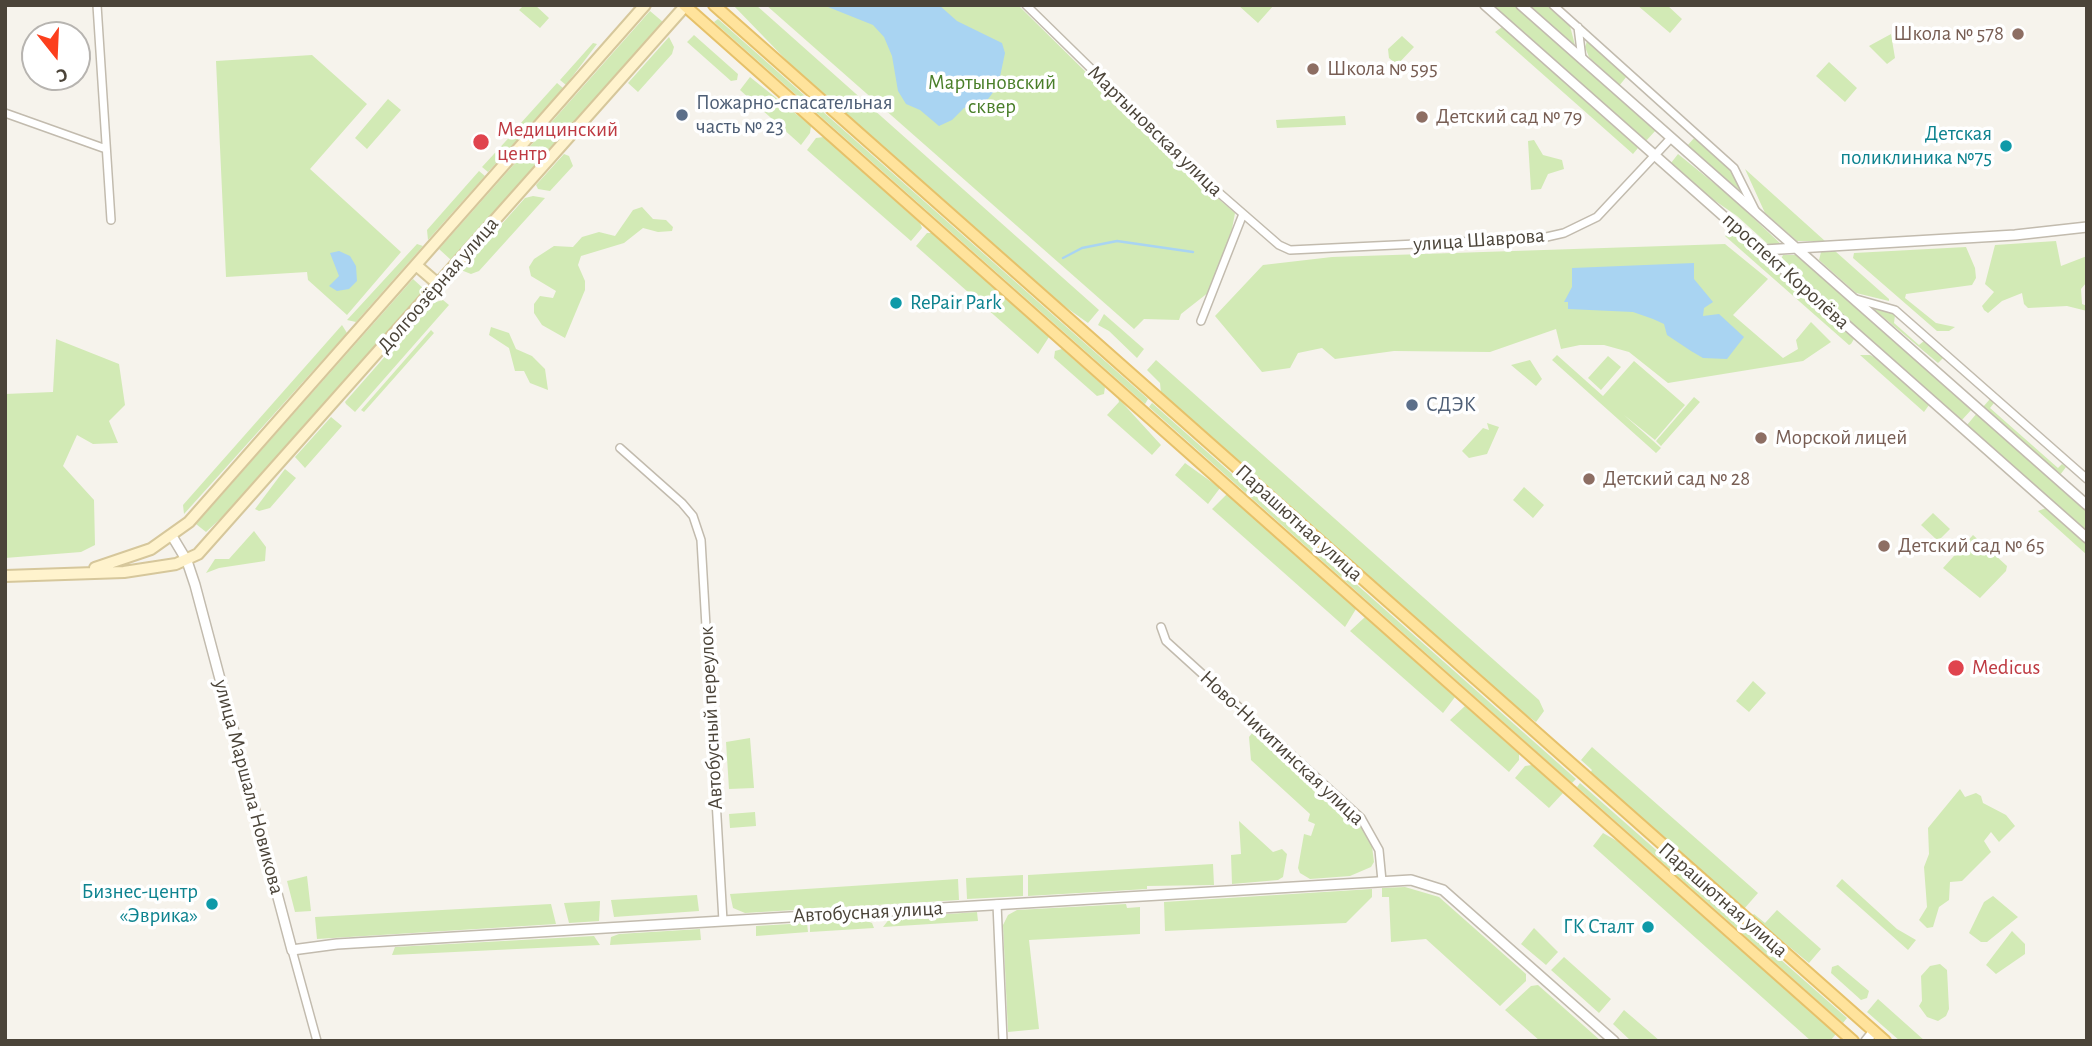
<!DOCTYPE html>
<meta charset="utf-8">
<style>
body{margin:0}
#map{position:relative;width:2092px;height:1046px;overflow:hidden;background:#f6f3ec;font-family:"Alegreya Sans",sans-serif}
canvas{display:block}
.frame{position:absolute;inset:0;border:7px solid #4b4439;pointer-events:none}
.north{position:absolute;left:21px;top:21px;width:70px;height:70px;box-sizing:border-box;background:#fff;border:2px solid #b7b4b0;border-radius:50%;rotate:162deg;font-size:19px;font-weight:700;line-height:28px;text-align:center;color:#4b4439}
.north::after{content:'';display:block;margin:auto;width:24px;height:32px;background:#fc3f1d;clip-path:polygon(50% 0,100% 100%,50% 72%,0 100%)}
</style>
<div id="map">
<canvas width="2092" height="1046"></canvas>
<div class="frame"></div>
<div class="north">С</div>
</div>
<script>
const context = document.querySelector('canvas').getContext('2d');
context.lineJoin = 'round';
function paint(path, color) {
  context.fillStyle = color;
  context.fill(path, 'evenodd');
}
function toPath(rows) {
  const path = new Path2D();
  for (const r of rows) {
    path.moveTo(r[0], r[1]);
    for (let i = 2; i < r.length; i += 2) path.lineTo(r[i], r[i + 1]);
  }
  return path;
}
function stroke(path, color, width, dash) {
  context.strokeStyle = color;
  context.lineWidth = width;
  context.lineCap = dash ? 'butt' : 'round';
  context.setLineDash(dash || []);
  context.stroke(path);
}
function label(font, color, halo, rows, align = 'center') {
  context.font = font + ' "Alegreya Sans",sans-serif';
  context.lineWidth = 7;
  context.setLineDash([]);
  context.textBaseline = 'middle';
  context.strokeStyle = halo;
  context.fillStyle = color;
  for (const [text, x, y, turn = 0] of rows) {
    context.save();
    context.translate(x, y);
    context.rotate((+turn || 0) * Math.PI / 180);
    context.textAlign = isNaN(turn) ? turn : align;
    if (halo) context.strokeText(text, 0, 0);
    context.fillText(text, 0, 0);
    context.restore();
  }
}
const green = toPath([
 [524,5,535,5,549,18,540,28,519,10],
 [733,5,756,5,1099,310,1088,323,1060,303,794,68],
 [766,5,1018,5,1188,173,1235,213,1232,229,1209,292,1181,314,1179,320,1144,319,1134,329],
 [1238,5,1274,5,1258,23],
 [1492,5,1516,5,1656,130,1645,142],
 [1528,5,1546,5,1570,26,1575,45],
 [1637,5,1667,5,1682,19,1670,33],
 [650,11,663,22,451,260,439,249],
 [718,19,1148,399,1145,404,714,22],
 [1502,27,1638,148,1633,154,1495,32],
 [1891,34,1895,58,1887,64,1869,46],
 [694,35,738,74,737,80,731,81,687,42],
 [1402,36,1414,47,1397,65,1389,58,1388,49],
 [669,37,674,47,672,54,638,92,628,83],
 [1587,41,1627,76,1619,86,1589,57,1585,47],
 [593,43,597,44,566,85,560,80],
 [312,55,367,104,310,169,401,252,347,315,308,280,307,272,226,277,216,61],
 [1829,62,1857,88,1845,102,1816,76],
 [750,77,811,126,810,133,801,145,740,90],
 [557,83,563,88,527,130,520,124],
 [388,99,401,110,367,149,355,138],
 [1345,116,1346,125,1277,128,1276,120],
 [516,130,522,135,488,172,482,167],
 [824,137,920,223,922,228,911,241,807,150,816,138],
 [1695,137,1732,170,1744,194,1687,146],
 [1534,140,1543,155,1562,160,1564,169,1548,174,1541,189,1531,190,1528,141],
 [564,154,569,156,573,166,550,191,538,189,536,185],
 [1678,154,1731,197,1783,246,1770,246,1737,216,1708,196,1671,163],
 [1745,169,1825,241,1797,241,1765,213],
 [479,171,485,176,428,240,427,230],
 [533,196,545,198,479,271,471,274,461,270,525,198],
 [642,207,653,219,666,220,673,227,672,231,658,232,643,228,624,243,581,256,578,265,585,281,585,290,565,338,542,325,534,313,534,304,540,296,553,298,556,291,531,276,529,267,534,259,554,246,573,247,582,237,599,232,615,236,633,210],
 [1731,232,1854,339,1851,344,1849,345,1725,236],
 [927,233,932,233,1049,337,1038,354,916,246],
 [2056,241,2061,266,2087,256,2086,283,2081,289,2082,304,2087,306,2087,311,2067,306,2028,308,2024,304,2022,293,2002,301,1988,313,1984,310,1982,306,1994,292,1985,284,1995,245],
 [417,244,423,246,356,322,347,320],
 [1725,244,1768,279,1733,315,1783,358,1798,349,1796,340,1811,322,1831,342,1803,361,1668,383,1629,352,1604,345,1580,345,1561,349,1556,329,1490,352,1394,351,1335,359,1322,348,1298,353,1290,368,1262,372,1215,316,1263,265,1332,257],
 [1966,247,1975,268,1976,278,1972,285,1906,294,1905,298,1936,323,1955,327,1949,331,1937,331,1853,258,1854,253],
 [1835,251,1889,299,1889,301,1856,293,1819,260,1821,252],
 [1783,255,1797,255,1972,409,1961,421,1780,261],
 [413,279,425,290,233,507,206,532,196,524],
 [443,300,449,305,355,412,346,404,345,402,432,303],
 [1870,306,1891,312,1895,315,1894,323,1919,345,1924,341,1943,358,1938,363],
 [1104,314,1144,349,1137,358,1109,331,1098,325],
 [342,325,347,333,184,514,183,505],
 [491,327,509,333,516,349,532,356,545,369,548,390,530,383,524,371,515,371,509,348,489,335],
 [431,330,434,333,364,412,361,410],
 [56,339,119,364,125,405,109,421,118,443,93,444,77,435,63,466,94,500,95,545,81,552,5,558,5,394,53,392],
 [1062,349,1105,387,1104,394,1097,396,1054,358,1055,351],
 [1557,355,1603,396,1634,361,1685,405,1655,440,1624,415,1661,448,1656,453,1552,360],
 [1860,355,1870,355,1878,359,1929,405,1924,412],
 [1608,356,1621,367,1601,390,1588,378],
 [1156,360,1539,700,1544,711,1536,722,1514,706,1161,393,1160,383,1147,370],
 [1530,360,1542,379,1536,386,1511,365],
 [1694,397,1700,402,1661,446,1656,441],
 [1118,398,1161,445,1152,455,1107,415,1119,402],
 [1990,399,1994,403,1990,408,2058,468,2062,464,2066,467,2060,475,1983,407],
 [1152,403,1576,779,1572,783,1149,407],
 [1977,413,2087,511,2087,532,1967,425],
 [331,417,342,426,305,468,295,457],
 [1487,423,1499,427,1487,454,1469,458,1462,451,1483,428,1489,430],
 [1185,463,1220,488,1208,504,1175,475],
 [285,469,296,478,270,508,259,511,255,509],
 [1524,487,1544,505,1533,518,1513,500],
 [1227,494,1356,609,1345,627,1212,509],
 [2046,508,2087,545,2087,555,2038,511],
 [1933,513,1950,529,1938,541,1921,525],
 [254,531,266,547,265,561,219,568,206,573,215,559,229,559],
 [1973,535,2007,566,2006,571,1980,598,1943,568],
 [1365,617,1455,697,1443,713,1350,631],
 [1753,681,1766,693,1749,712,1736,701],
 [1465,706,1519,754,1519,760,1509,772,1450,720],
 [1253,732,1367,833,1371,838,1374,862,1371,867,1350,876,1310,879,1300,873,1298,868,1304,834,1311,836,1315,824,1308,821,1310,814,1251,760,1249,737],
 [750,738,754,788,729,789,726,742],
 [1592,747,1758,893,1744,909,1590,773,1592,770,1581,760],
 [1532,765,1563,793,1549,808,1515,778,1525,766],
 [1580,783,1847,1018,1843,1023,1577,787],
 [1960,789,1965,797,1976,793,1981,796,1983,803,2006,815,2015,826,1999,842,1991,832,1984,841,1991,852,1962,881,1950,882,1949,900,1939,907,1933,927,1927,928,1919,920,1927,907,1924,867,1929,854,1928,828],
 [755,812,756,826,730,828,729,814],
 [1239,821,1273,852,1282,849,1287,854,1283,877,1278,880,1232,884,1231,855,1241,854],
 [1603,833,1617,841,1836,1034,1830,1041,1811,1041,1593,846],
 [1213,864,1214,885,1147,886,1147,889,1028,896,1028,875],
 [1023,875,1023,896,967,899,966,878],
 [307,876,311,911,295,912,287,881],
 [958,879,959,900,745,913,733,908,730,894],
 [1842,879,1897,929,1916,940,1908,950,1836,886],
 [1405,887,1439,897,1526,974,1526,981,1500,1006,1426,939,1391,942,1389,897,1382,897,1382,888],
 [1372,889,1372,897,1346,923,1165,931,1164,902],
 [697,895,699,911,614,917,611,900],
 [1993,896,2018,917,1987,942,1981,942,1969,933,1984,902],
 [600,901,599,921,569,923,564,903],
 [551,904,556,924,317,939,315,917],
 [1126,904,1127,908,1140,907,1140,934,1029,940,1039,1029,1008,1032,1003,925,1008,915,1017,910],
 [1777,910,1821,949,1809,963,1752,916,1754,914,1765,923],
 [977,912,978,921,883,927,890,918],
 [862,919,872,923,874,928,810,932,810,923],
 [807,923,808,932,756,936,756,926],
 [1534,928,1558,952,1546,965,1521,944],
 [700,929,701,940,610,945,611,937,619,934],
 [2012,931,2025,944,2025,954,1996,974,1986,965],
 [594,936,600,945,392,955,395,947],
 [1564,957,1611,999,1599,1013,1551,970],
 [1940,964,1947,970,1949,1009,1946,1016,1938,1021,1927,1017,1919,1006,1922,1001,1921,976,1930,966],
 [1838,965,1869,991,1867,998,1861,1000,1831,973,1832,967],
 [1538,985,1601,1041,1540,1041,1505,1010,1531,986],
 [1878,999,1925,1041,1900,1041,1867,1012],
 [1624,1010,1660,1041,1631,1041,1613,1024]
]);
const water = toPath([
 [823,5,939,5,957,21,1002,43,1005,53,998,86,988,99,964,108,952,120,939,126,920,110,906,104,898,91,892,56,884,37,873,25],
 [339,251,350,256,356,266,357,281,349,289,337,291,329,286,339,276,330,253],
 [1694,263,1694,279,1713,302,1704,308,1703,316,1719,314,1744,337,1727,359,1703,358,1691,351,1667,335,1664,324,1653,319,1633,312,1568,309,1568,302,1564,302,1572,287,1572,268]
]);
const stream = toPath([
 [1063,258,1082,248,1117,241,1193,252]
]);
const minor = toPath([
 [97,5,111,220],
 [1026,5,1209,184,1279,245,1290,250,1542,238,1564,233,1597,217,1671,138],
 [1553,5,1734,168,1756,212],
 [1578,27,1582,59],
 [5,113,106,149],
 [1856,299,1895,310,2087,479],
 [1201,321,1243,214],
 [620,448,682,503,693,516,701,540,723,921],
 [1161,627,1166,641,1361,818,1379,850,1382,881],
 [997,904,1003,1041],
 [292,950,317,1041]
]);
const tertiary = toPath([
 [1485,5,2087,538],
 [1521,5,2087,505],
 [1764,250,2015,235,2087,227],
 [172,536,187,561,195,585,292,950,337,944,1411,880,1443,890,1614,1041],
 [1866,1041,1874,1031]
]);
const secondary = toPath([
 [416,265,438,284],
 [95,568,151,549,189,522,645,5],
 [5,576,124,572,176,564,198,554,686,5]
]);
const primary = toPath([
 [684,5,1853,1041],
 [714,5,1885,1041]
]);
const markers = [
 [2018,34,7,"#8d6e63"],
 [1313,69,7,"#8d6e63"],
 [682,115,7,"#5c6f8a"],
 [1422,117,7,"#8d6e63"],
 [481,142,9,"#e0444e"],
 [2006,146,7,"#0f9aa8"],
 [896,303,7,"#0f9aa8"],
 [1412,405,7,"#5c6f8a"],
 [1761,438,7,"#8d6e63"],
 [1589,479,7,"#8d6e63"],
 [1884,546,7,"#8d6e63"],
 [1956,668,9,"#e0444e"],
 [212,904,7,"#0f9aa8"],
 [1648,927,7,"#0f9aa8"]
];
const educationNames = [
 ["Школа № 578",2004,34,"right"],
 ["Школа № 595",1327,69],
 ["Детский сад № 79",1436,117],
 ["Морской лицей",1775,438],
 ["Детский сад № 28",1603,479],
 ["Детский сад № 65",1898,546]
];
const parkNames = [
 ["Мартыновский",992,83],
 ["сквер",992,107]
];
const serviceNames = [
 ["Пожарно-спасательная",696,103],
 ["часть № 23",696,127],
 ["СДЭК",1426,405]
];
const healthNames = [
 ["Медицинский",497,130],
 ["центр",497,154],
 ["Medicus",1972,668]
];
const streetNames = [
 ["Мартыновская улица",1155,131,44],
 ["улица Шаврова",1479,240,-4],
 ["проспект Королёва",1786,271,42],
 ["Долгоозёрная улица",438,285,-49],
 ["Парашютная улица",1299,523,42],
 ["Автобусный переулок",711,718,-93],
 ["Ново-Никитинская улица",1282,748,43],
 ["улица Маршала Новикова",249,787,75],
 ["Парашютная улица",1723,900,41],
 ["Автобусная улица",868,912,-3]
];
const cultureNames = [
 ["Детская",1992,134],
 ["поликлиника №75",1992,158],
 ["RePair Park",910,303,"left"],
 ["Бизнес-центр",198,892],
 ["«Эврика»",198,916],
 ["ГК Сталт",1634,927]
];
paint(green, '#d2eab5');
paint(water, '#a9d4f2');
stroke(stream, '#a9d4f2', 2.5);
stroke(minor, '#c2bbae', 10);
stroke(tertiary, '#c2bbae', 12);
stroke(secondary, '#d6c79b', 14);
stroke(primary, '#e6c16a', 14);
stroke(minor, '#fff', 7);
stroke(tertiary, '#fff', 9);
stroke(secondary, '#fff3cd', 10);
stroke(primary, '#ffe39c', 10);
for (const [x, y, r, color] of markers) {
  const dot = new Path2D();
  dot.arc(x, y, r, 0, 2 * Math.PI);
  context.fillStyle = color;
  context.fill(dot);
  stroke(dot, '#fff', 2.5);
}
label('21px', '#785e54', '#fff', educationNames, 'left');
label('21px', '#4a7f2a', '#fff', parkNames);
label('21px', '#4e5e75', '#fff', serviceNames, 'left');
label('21px', '#be3a42', '#fff', healthNames, 'left');
label('21px', '#4b4439', '#fff', streetNames);
label('21px', '#0d838f', '#fff', cultureNames, 'right');
</script>
